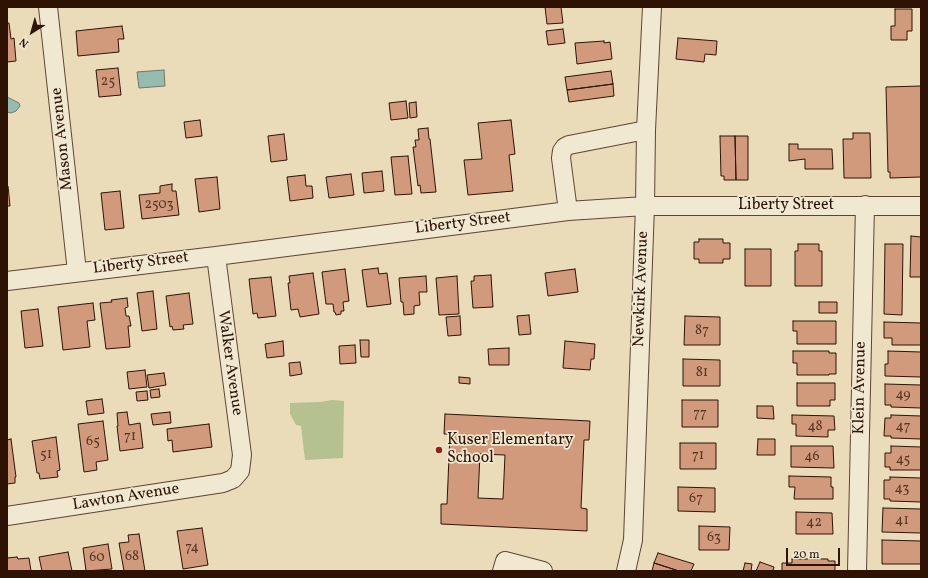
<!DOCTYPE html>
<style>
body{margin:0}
#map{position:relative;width:928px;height:578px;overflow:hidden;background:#eadbb9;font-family:Vollkorn,serif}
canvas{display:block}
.frame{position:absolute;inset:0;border:8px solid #2e1305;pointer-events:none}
.north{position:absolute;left:12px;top:12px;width:40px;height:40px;-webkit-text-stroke:3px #f1e8d2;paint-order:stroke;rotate:217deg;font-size:11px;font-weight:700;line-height:16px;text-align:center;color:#2e1305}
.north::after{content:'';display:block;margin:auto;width:14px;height:18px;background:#2e1305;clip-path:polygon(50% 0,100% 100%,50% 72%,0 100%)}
.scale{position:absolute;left:786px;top:548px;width:54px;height:18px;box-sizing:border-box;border:2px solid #2e1305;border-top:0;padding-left:5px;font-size:12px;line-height:14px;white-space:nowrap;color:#2e1305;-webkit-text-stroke:3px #f1e8d2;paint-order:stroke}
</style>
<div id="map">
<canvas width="928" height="578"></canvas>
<div class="frame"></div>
<div class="north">N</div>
<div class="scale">20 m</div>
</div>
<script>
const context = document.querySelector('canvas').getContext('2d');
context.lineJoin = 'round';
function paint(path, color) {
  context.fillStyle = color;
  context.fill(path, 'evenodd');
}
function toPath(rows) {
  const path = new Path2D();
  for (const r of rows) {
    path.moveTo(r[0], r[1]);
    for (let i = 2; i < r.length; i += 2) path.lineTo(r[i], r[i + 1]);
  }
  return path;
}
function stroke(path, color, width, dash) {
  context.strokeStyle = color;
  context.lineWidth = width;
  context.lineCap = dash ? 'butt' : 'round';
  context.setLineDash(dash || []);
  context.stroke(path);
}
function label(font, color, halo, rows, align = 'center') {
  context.font = font + ' Vollkorn,serif';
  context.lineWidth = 3.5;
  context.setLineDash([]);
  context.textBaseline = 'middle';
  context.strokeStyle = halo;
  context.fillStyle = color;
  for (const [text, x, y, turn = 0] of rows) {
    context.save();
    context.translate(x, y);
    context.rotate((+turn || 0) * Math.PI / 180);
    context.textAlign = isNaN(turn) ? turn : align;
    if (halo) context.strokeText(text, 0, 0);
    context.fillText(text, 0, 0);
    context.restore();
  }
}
const green = toPath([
 [332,400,344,401,343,458,305,460,301,426,296,425,290,414,290,403,320,402]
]);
const water = toPath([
 [164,70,165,86,139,88,137,72,164,70],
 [7,97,19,103,20,106,16,111,11,113,7,112,7,97]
]);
const building = toPath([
 [545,7,561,7,563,23,547,24,545,7],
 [895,9,912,9,912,31,907,31,907,40,891,40,891,26,895,26,895,9],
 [7,23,9,23,11,39,14,38,16,61,7,62,7,23],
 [122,26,124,39,118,39,119,52,78,56,76,31,122,26],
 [563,29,565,43,548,45,546,31,563,29],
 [678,38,717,41,716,55,705,54,704,62,676,59,678,38],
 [604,41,604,43,610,42,612,59,577,64,575,43,604,41],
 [118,68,121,95,99,97,96,70,118,68],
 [611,71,613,84,567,90,565,77,611,71],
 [613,84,614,96,569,102,567,90,613,84],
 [921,86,921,177,890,178,890,172,888,172,886,87,921,86],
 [406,101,408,118,391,120,389,103,406,101],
 [416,102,417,117,410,118,409,103,416,102],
 [200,120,202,136,186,138,184,122,200,120],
 [511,120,515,154,509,155,513,191,468,195,464,160,482,159,478,123,511,120],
 [428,128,429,139,430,139,436,192,421,193,420,185,418,186,413,147,416,147,415,140,419,140,418,129,428,128],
 [853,133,870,133,871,178,844,178,843,139,853,139,853,133],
 [284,134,287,160,271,162,268,136,284,134],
 [720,136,735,136,736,180,724,180,724,176,721,176,720,136],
 [735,136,748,136,748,180,736,180,735,136],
 [789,144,798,144,798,149,832,149,833,169,805,169,805,159,789,161,789,144],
 [408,156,412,194,395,195,391,157,408,156],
 [382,171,384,191,364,193,362,173,382,171],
 [351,174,354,195,329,198,326,177,351,174],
 [305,175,306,186,312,186,313,198,290,201,287,177,305,175],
 [217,177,220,209,199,212,195,179,217,177],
 [172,184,172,191,176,191,179,215,142,219,139,195,160,193,160,186,172,184],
 [7,186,8,186,10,206,7,206,7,186],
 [120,191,124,228,105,230,101,193,120,191],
 [911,236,921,237,921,277,910,277,911,236],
 [699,239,723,239,723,243,730,243,730,259,723,259,723,263,699,263,699,259,694,259,694,242,699,242,699,239],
 [798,244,819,244,819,251,822,251,822,286,795,286,795,251,798,251,798,244],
 [885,244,903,244,902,315,884,314,885,244],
 [745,249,771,249,771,286,745,286,745,249],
 [378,268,379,274,387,273,391,304,367,307,362,270,378,268],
 [345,269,349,301,343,302,344,311,341,311,341,314,336,315,335,312,334,312,333,304,326,304,322,272,345,269],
 [575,269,578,292,548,296,545,273,575,269],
 [313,273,319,314,300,317,298,309,291,310,288,283,290,283,289,276,313,273],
 [491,275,493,307,473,308,471,281,474,281,474,276,491,275],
 [426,276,427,292,419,292,420,305,414,306,414,314,404,315,403,302,401,302,399,278,426,276],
 [457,276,459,314,439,315,436,278,457,276],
 [271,277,276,316,258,318,257,313,253,314,249,279,271,277],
 [153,291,157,329,142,331,137,293,153,291],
 [189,293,193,324,183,325,184,329,173,330,172,326,170,327,166,296,189,293],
 [127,298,128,307,125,308,126,316,129,316,131,326,128,326,130,347,106,349,100,303,112,302,111,300,127,298],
 [819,302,837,302,837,313,819,313,819,302],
 [93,303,95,320,87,321,90,347,63,350,58,307,93,303],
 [38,309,43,346,25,348,21,311,38,309],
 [529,315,531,334,519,335,517,316,529,315],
 [460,316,461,335,448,336,446,317,460,316],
 [685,316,720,317,720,345,684,345,685,316],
 [793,321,836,321,836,344,797,344,797,331,793,331,793,321],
 [884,322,921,323,921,345,892,345,892,338,884,338,884,322],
 [360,340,369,340,369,357,361,357,360,340],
 [283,341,284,356,267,358,265,344,283,341],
 [565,341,595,344,594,359,591,359,590,370,563,368,565,341],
 [355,345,356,363,340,364,339,346,355,345],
 [509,348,509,365,489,365,488,349,509,348],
 [793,351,829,351,829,353,836,353,836,374,829,374,829,375,797,375,797,363,793,363,793,351],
 [888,351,921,352,921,377,885,376,885,364,888,364,888,351],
 [683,359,720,360,720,386,683,386,683,359],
 [300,362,302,374,290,376,289,363,300,362],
 [145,370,147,387,129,389,127,372,145,370],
 [164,373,166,385,149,388,147,375,164,373],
 [459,377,470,378,470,384,459,383,459,377],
 [797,383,835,383,835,400,830,400,830,406,797,406,797,383],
 [885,384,921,385,921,408,891,407,891,405,885,405,885,384],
 [159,389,160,397,151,398,150,390,159,389],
 [147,391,148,400,137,401,136,392,147,391],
 [102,399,104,413,88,415,86,401,102,399],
 [682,400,718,400,718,427,682,427,682,400],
 [757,406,773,406,774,419,757,418,757,406],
 [127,412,129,425,140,423,143,448,120,451,117,426,118,426,117,413,127,412],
 [170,412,171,423,153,425,151,414,170,412],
 [445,414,590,421,589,440,584,440,581,508,587,509,587,531,441,524,441,504,447,504,450,434,444,434,445,414],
 [480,454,505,455,503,499,478,498,480,454],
 [792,415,834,416,835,430,828,430,828,437,796,436,796,424,792,424,792,415],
 [891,415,921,416,921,439,891,438,891,436,884,436,885,418,891,418,891,415],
 [103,421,108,460,96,462,97,470,84,472,78,424,103,421],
 [209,424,212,447,173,452,172,440,168,441,167,429,209,424],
 [56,437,60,470,57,471,58,477,40,479,39,473,37,473,32,441,56,437],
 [11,439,16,477,15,477,15,483,7,484,7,440,11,439],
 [758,439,775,439,775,455,757,455,758,439],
 [680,443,716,443,716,469,680,469,680,443],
 [791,446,833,446,834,468,791,467,791,446],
 [891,446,921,447,921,470,890,470,890,467,885,467,885,453,891,453,891,446],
 [789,476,831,477,831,487,833,487,833,499,794,499,795,487,789,487,789,476],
 [890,477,921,478,921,502,890,501,890,499,884,499,884,480,890,480,890,477],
 [678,487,715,488,715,512,678,511,678,487],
 [883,508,921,509,921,533,882,532,883,508],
 [796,512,832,513,833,534,796,534,796,512],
 [699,526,730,527,729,550,699,550,699,526],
 [202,528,208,565,183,569,177,531,202,528],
 [139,534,145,571,124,571,119,543,129,542,128,535,139,534],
 [882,540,921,541,921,564,882,564,882,540],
 [108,544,112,569,86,571,83,548,108,544],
 [68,552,72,571,42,571,39,557,68,552],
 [658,553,694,564,691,571,679,571,654,563,658,553],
 [17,557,18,559,29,558,31,571,7,571,7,558,17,557],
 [792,559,828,559,828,561,835,561,835,571,782,571,782,563,792,563,792,559],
 [760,562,774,567,773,571,756,571,760,562],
 [654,563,679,571,652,571,654,563],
 [745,563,752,564,751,571,743,571,745,563]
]);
const minor = toPath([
 [48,7,77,272],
 [568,211,561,158,562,151,565,147,569,145,646,130],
 [7,281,216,256,568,211,645,206,921,206],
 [7,516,223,483,233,479,240,471,242,455,216,256],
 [502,571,505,561,543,571],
 [626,571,633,540,645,206,646,130,652,7],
 [857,571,865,205]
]);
const markers = [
 [439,450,4,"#8f2418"]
];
const numberNames = [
 ["25",108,82],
 ["2503",159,205],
 ["87",702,331],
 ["81",702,373],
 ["49",903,395],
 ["77",700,414],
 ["48",815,427],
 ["47",903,427],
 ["71",130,437],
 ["65",93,442],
 ["51",46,455],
 ["71",698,456],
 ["46",812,457],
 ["45",903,460],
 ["43",902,489],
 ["67",696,499],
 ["41",902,521],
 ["42",814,523],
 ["63",714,538],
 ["74",192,548],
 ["68",132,557],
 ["60",97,558]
];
const streetNames = [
 ["Mason Avenue",63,139,-96],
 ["Liberty Street",786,206],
 ["Liberty Street",463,224,-7],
 ["Liberty Street",141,264,-7],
 ["Newkirk Avenue",642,289,-88],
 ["Walker Avenue",229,363,82],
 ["Klein Avenue",861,388,-89],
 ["Lawton Avenue",126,498,-9]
];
const poiNames = [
 ["Kuser Elementary",447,441],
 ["School",447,459]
];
paint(green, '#b5c191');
paint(water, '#98bbaf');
stroke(water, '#6e786b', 1);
paint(building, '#d29a7c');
stroke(building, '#2e1305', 1);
stroke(minor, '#5d4532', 20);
stroke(minor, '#f1e8d2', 18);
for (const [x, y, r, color] of markers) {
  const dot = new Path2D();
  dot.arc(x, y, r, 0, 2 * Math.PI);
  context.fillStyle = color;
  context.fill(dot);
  stroke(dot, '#f1e8d2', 1.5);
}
label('14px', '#573523', null, numberNames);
label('16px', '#2e1305', '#f1e8d2', streetNames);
label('16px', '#2e1305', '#f1e8d2', poiNames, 'left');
</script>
